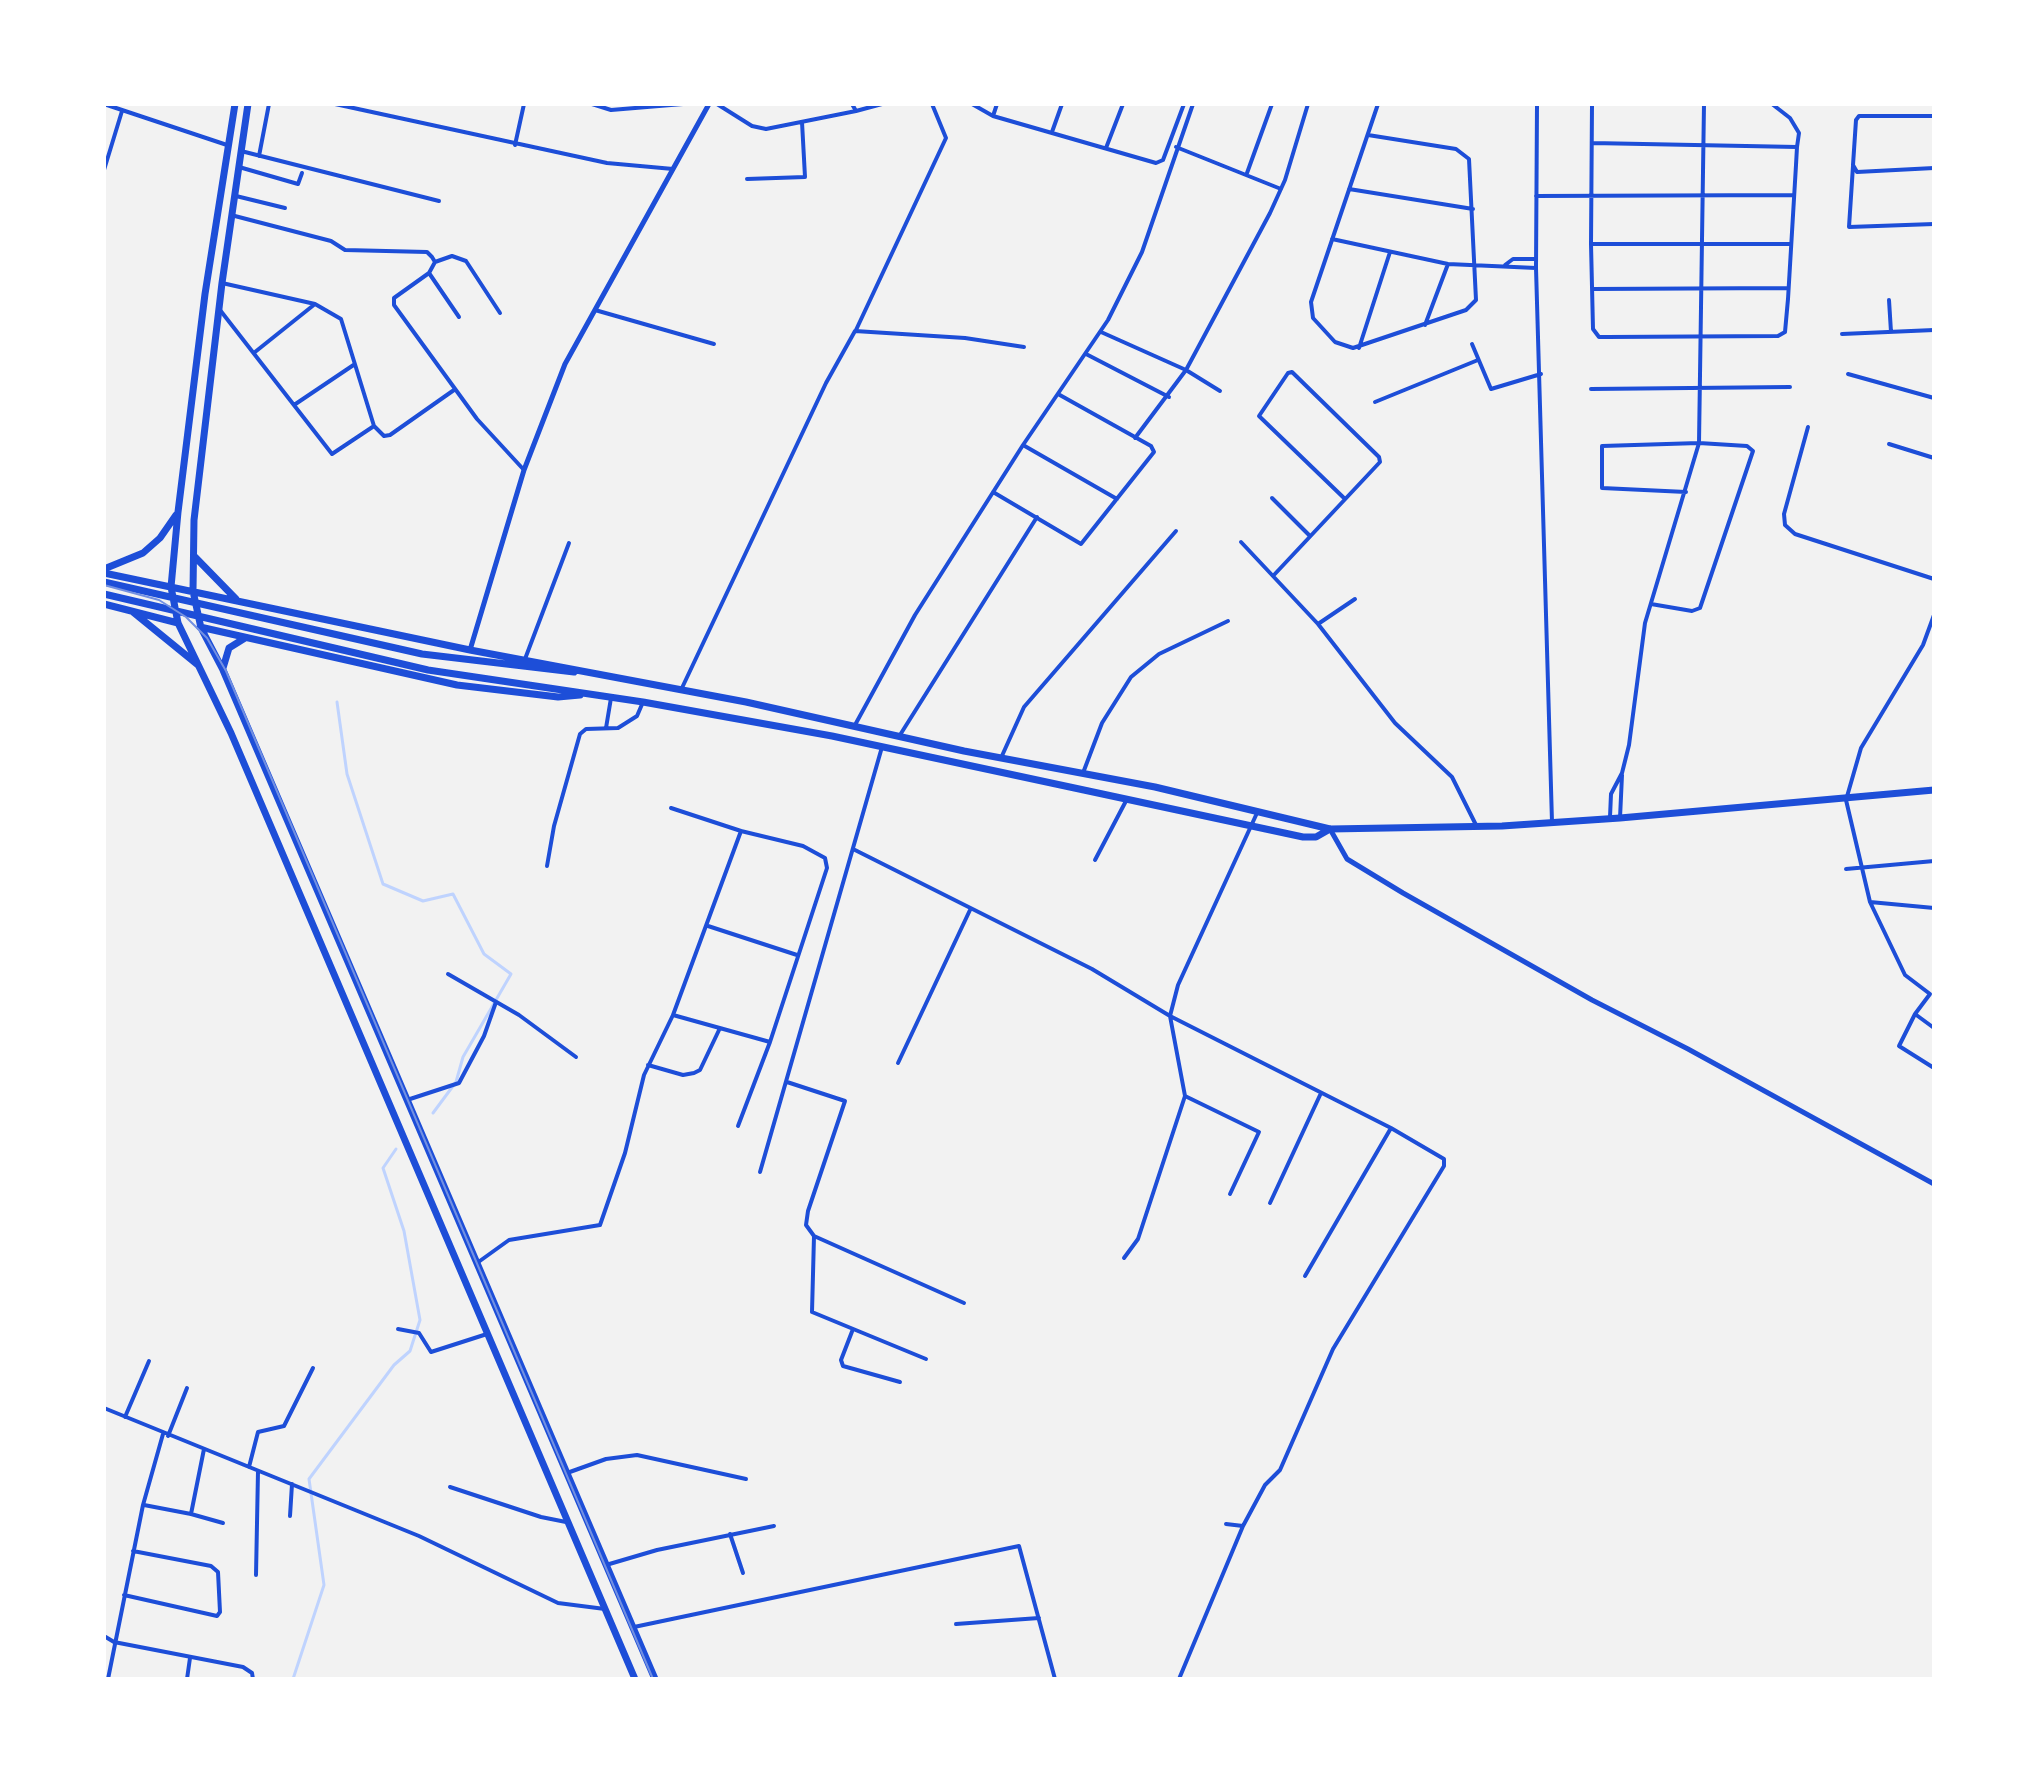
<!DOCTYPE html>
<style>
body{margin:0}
#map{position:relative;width:2038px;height:1783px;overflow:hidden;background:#f2f2f2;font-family:Karla,sans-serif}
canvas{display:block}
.frame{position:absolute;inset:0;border:106px solid #fff;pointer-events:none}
</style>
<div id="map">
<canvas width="2038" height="1783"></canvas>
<div class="frame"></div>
</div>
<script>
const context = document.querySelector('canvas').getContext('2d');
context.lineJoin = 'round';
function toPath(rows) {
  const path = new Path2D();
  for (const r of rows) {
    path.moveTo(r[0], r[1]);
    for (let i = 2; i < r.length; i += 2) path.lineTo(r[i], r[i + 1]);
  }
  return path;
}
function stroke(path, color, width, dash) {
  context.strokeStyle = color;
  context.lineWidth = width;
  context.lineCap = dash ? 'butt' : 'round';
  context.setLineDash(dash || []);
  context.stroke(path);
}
const stream = toPath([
 [337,702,347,774,383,884,423,901,453,894,484,954,511,974,463,1057,456,1082,433,1113],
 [293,1679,324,1585,309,1479,394,1365,410,1351,420,1320,404,1231,383,1168,396,1149]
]);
const minor = toPath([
 [104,104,227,145],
 [335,104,607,163,673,169],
 [592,104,611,110,683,104],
 [717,104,752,126,766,129,856,111,852,104],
 [972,104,993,116,1156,163,1163,160,1184,104],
 [1537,104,1536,268,1552,822],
 [1772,104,1790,118,1799,133,1797,147,1796,165,1788,299,1785,332,1778,336,1607,337,1599,337,1593,329,1591,244,1791,244],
 [856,111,882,104],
 [993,116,997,104],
 [1934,116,1859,116,1856,120,1853,165,1857,172,1934,168],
 [1052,132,1062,104],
 [1368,135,1456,149,1469,159,1476,300,1466,310,1353,348,1335,342,1313,318,1311,302,1378,104],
 [1592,143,1797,147],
 [515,145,524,104],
 [1176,147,1281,189],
 [1106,148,1123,104],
 [241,151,439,201],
 [259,156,269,104],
 [1853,166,1849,227,1934,224],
 [239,167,298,184,302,173],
 [104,170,122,111],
 [1247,173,1272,104],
 [747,179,805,177,802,122],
 [1349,189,1473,209],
 [236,196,285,208],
 [1536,196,1793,195],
 [231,215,331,241,345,250,427,252,432,257,435,262,429,273,394,298,394,305,477,419,524,470],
 [1332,239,1448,264,1536,268],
 [1591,244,1592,104],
 [435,262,452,256,466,261,500,313],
 [1505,265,1513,259,1536,259],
 [429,273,459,317],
 [222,283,315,304,341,319,374,426,384,436,390,435,454,390],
 [1593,289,1788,288],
 [1889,300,1891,332],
 [220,310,332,454,374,426],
 [595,310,714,344],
 [1425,325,1448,264],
 [856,330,946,138,932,104],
 [1101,332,1186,370,1220,391],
 [1842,334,1934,330],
 [1472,344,1491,389,1541,374],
 [1359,348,1390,252],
 [255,352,315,304],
 [1086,354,1169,397],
 [1848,374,1934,398],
 [1591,389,1790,387],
 [1375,402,1478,360],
 [294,405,355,364],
 [1808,427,1784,514,1785,525,1795,534,1934,579],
 [1135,438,1186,370,1270,213,1285,180,1308,104],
 [1889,444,1934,458],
 [1023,445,1117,499],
 [993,492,1081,544,1154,452,1151,446,1058,394],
 [1272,498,1310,536],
 [1241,542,1318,624,1395,723,1452,777,1477,827],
 [1273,576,1380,462,1379,457,1292,372,1288,373,1259,416,1345,499],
 [1651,604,1692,611,1700,608,1753,451,1747,446,1699,443,1602,446,1602,488,1686,492],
 [1934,615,1923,645,1861,748,1846,800,1870,902,1905,975,1930,994,1915,1014,1899,1046,1934,1068],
 [1318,624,1355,599],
 [525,659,569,543],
 [681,690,826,383,855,331,965,338,1024,347],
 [855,725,915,615,1023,445,1108,320,1142,252,1193,104],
 [606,728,611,698],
 [900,735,1037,517],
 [1001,758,1024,707,1176,531],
 [1083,773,1102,723,1131,677,1159,654,1228,621],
 [671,808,741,831,803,846,825,858,827,868,770,1042,673,1015,741,831],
 [1610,817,1611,794,1622,773,1629,745,1645,623,1699,443,1704,104],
 [1620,818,1622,775],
 [853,849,1092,969,1170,1016,1391,1128,1444,1159,1444,1166,1333,1349,1280,1470,1265,1485,1243,1526,1226,1524],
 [1095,860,1127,799],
 [547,866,554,826,580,734,586,729,618,728,637,716,643,702],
 [1846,869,1934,861],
 [1870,902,1934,908],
 [708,926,797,955],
 [448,974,519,1015,576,1057],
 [1915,1014,1934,1028],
 [898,1063,970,910],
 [648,1065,683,1075,694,1073,700,1070,720,1028],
 [787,1082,845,1101,808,1211,806,1225,814,1236,964,1303],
 [1185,1096,1259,1132,1230,1194],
 [407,1100,459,1083,484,1036,496,1002],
 [738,1126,770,1042],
 [760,1172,882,747],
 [1270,1203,1321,1093],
 [814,1236,812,1312,926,1359],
 [1124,1258,1138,1239,1185,1096,1170,1016,1178,985,1257,813],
 [477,1263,509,1240,600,1225,625,1153,644,1075,673,1015],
 [1305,1276,1391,1128],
 [398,1329,419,1333,431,1352,487,1334],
 [853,1329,841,1360,843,1366,900,1382],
 [104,1408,419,1536,558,1603,605,1609],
 [125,1417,149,1361],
 [168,1436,187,1388],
 [249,1467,258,1432,284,1426,313,1368],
 [567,1473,606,1459,637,1455,746,1479],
 [450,1487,541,1517,566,1522],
 [144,1505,191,1514,204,1449],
 [191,1514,223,1523],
 [290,1516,292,1484],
 [730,1534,743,1573],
 [606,1565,657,1550,774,1526],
 [256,1575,258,1471],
 [124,1595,217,1616,220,1612,218,1572,211,1566,133,1551],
 [956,1624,1039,1618],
 [634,1627,1019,1546,1055,1679],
 [104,1636,114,1642,243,1667,252,1673,253,1679],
 [108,1679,143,1505,163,1434],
 [187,1679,190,1658],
 [1179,1679,1243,1526]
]);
const tertiary = toPath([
 [470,650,524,470,565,364,709,104],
 [1330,829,1347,859,1403,893,1592,1000,1688,1049,1934,1184]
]);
const trunk = toPath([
 [235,104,205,294,178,512,171,587,178,623,231,733,635,1679],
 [248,104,222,283,194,520,193,591,201,628,223,670,655,1679],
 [195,557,236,599],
 [104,569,143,553,160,538,176,515],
 [104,573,470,650,746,702,964,751,1155,787,1330,829,1502,826,1620,818,1934,790],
 [104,582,422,654,574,672],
 [104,594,428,670,643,702,832,736,1303,837,1316,837,1330,829],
 [104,604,178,623],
 [133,612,198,665],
 [200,627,457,685,558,697,580,695],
 [223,668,229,648,245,638]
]);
const tram = toPath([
 [104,585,159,600,186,617,207,638,226,671,653,1679]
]);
stroke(stream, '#bfd3fe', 3);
stroke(minor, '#1d4ed8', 4);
stroke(tertiary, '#1d4ed8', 5);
stroke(trunk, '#1d4ed8', 7);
stroke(tram, '#7290e2', 2);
</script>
